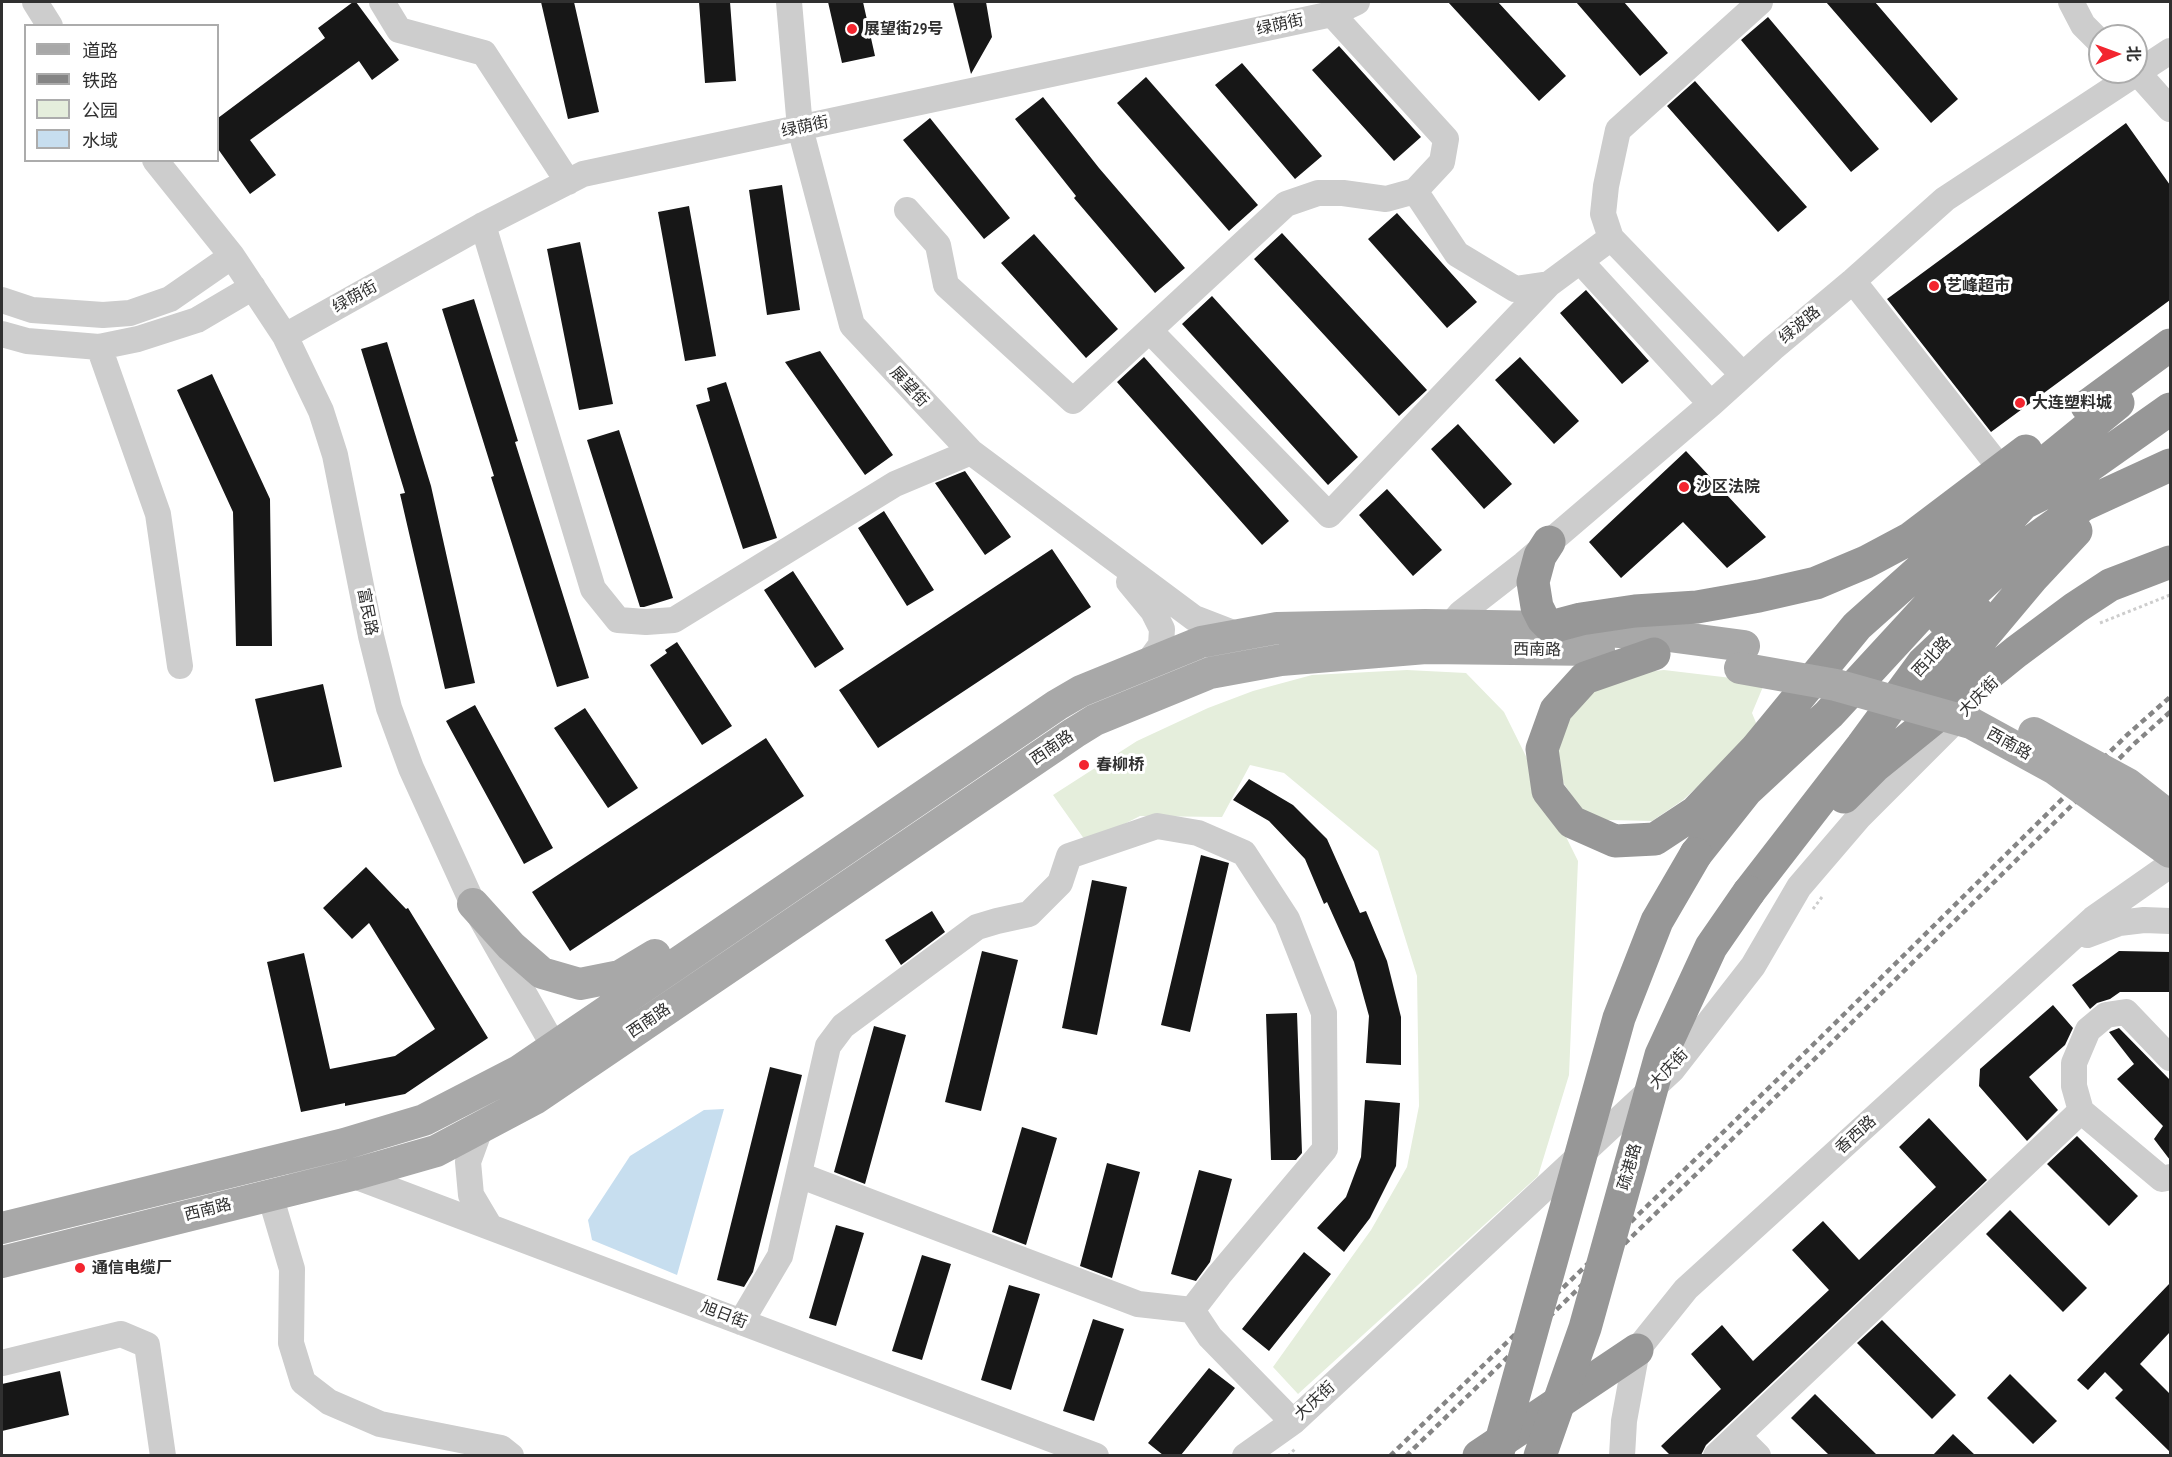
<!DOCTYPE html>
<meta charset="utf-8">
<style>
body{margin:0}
#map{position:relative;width:2172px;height:1457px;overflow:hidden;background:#fff;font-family:"PT Sans Narrow","Noto Sans SC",sans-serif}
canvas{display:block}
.frame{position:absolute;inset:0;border:3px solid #303030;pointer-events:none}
.legend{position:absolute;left:24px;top:24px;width:195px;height:138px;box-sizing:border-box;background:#fff;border:2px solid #acacac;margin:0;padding:8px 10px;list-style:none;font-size:18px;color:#303030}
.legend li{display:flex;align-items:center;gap:12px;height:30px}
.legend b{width:30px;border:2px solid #acacac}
.north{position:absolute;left:2088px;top:24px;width:60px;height:60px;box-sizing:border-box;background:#fff;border:2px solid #acacac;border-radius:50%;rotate:89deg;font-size:16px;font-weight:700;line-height:24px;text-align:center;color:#303030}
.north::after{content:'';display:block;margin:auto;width:21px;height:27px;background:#f3252f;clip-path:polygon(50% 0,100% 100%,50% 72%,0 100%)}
</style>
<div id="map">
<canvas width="2172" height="1457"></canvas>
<div class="frame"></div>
<ul class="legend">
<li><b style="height:8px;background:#a8a8a8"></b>道路</li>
<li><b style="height:8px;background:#858585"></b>铁路</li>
<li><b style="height:16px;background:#e5eedc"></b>公园</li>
<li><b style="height:16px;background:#c7deef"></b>水域</li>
</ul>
<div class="north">北</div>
</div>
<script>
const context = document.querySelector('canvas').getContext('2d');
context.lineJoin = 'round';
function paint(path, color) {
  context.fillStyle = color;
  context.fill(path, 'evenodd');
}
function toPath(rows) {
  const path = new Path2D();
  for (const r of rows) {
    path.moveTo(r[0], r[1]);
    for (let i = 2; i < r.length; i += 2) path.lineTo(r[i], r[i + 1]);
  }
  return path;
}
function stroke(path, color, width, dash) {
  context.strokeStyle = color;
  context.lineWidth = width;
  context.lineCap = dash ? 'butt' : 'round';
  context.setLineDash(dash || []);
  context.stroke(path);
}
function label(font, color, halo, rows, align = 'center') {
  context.font = font + ' "PT Sans Narrow","Noto Sans SC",sans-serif';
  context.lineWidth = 6;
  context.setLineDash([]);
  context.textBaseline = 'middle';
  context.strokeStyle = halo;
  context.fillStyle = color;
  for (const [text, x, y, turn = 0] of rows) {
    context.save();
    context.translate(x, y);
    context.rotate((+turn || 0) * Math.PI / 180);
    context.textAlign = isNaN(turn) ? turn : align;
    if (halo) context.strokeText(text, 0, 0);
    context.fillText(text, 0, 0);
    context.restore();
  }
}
const green = toPath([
 [1407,670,1466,673,1504,712,1578,861,1569,1075,1538,1176,1298,1394,1273,1367,1371,1230,1407,1167,1419,1106,1417,976,1378,851,1284,773,1250,765,1222,817,1140,816,1087,843,1053,795,1137,741,1208,708,1253,691,1312,675],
 [1664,670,1765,682,1752,713,1759,730,1683,800,1652,821,1607,820,1583,812,1564,784,1556,756,1562,724,1609,676]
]);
const water = toPath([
 [724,1109,677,1275,592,1240,588,1220,630,1156,704,1110]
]);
const building = toPath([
 [353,2,356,2,399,60,372,80,359,61,250,140,276,175,250,194,218,149,218,118,325,38,318,28],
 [541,2,574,2,599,112,568,119],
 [699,2,730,2,736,81,705,83],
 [828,2,863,2,875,56,842,63],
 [953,2,986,2,992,37,971,74],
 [1448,2,1498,2,1566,76,1539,101],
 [1576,2,1624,2,1668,53,1640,76],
 [1826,2,1875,2,1958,99,1931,123],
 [1768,17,1879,149,1851,172,1741,40],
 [1339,46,1421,137,1394,161,1312,70],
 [1242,63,1322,156,1295,179,1215,85],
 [1146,77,1258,205,1229,231,1117,103],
 [1695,81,1807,207,1778,232,1667,106],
 [1043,97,1099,168,1185,268,1155,293,1074,198,1076,196,1015,119],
 [930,118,1010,218,984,239,903,140],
 [2126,123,2170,185,2170,300,1991,432,1887,299],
 [782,185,800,310,767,315,749,190],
 [689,206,716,356,685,361,658,212],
 [1397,213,1477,302,1447,328,1368,239],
 [1282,233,1427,390,1399,416,1254,259],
 [1034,234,1118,329,1086,358,1001,263],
 [580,242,613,404,579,410,547,249],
 [1586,290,1649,361,1622,384,1560,313],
 [1212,296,1358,457,1328,485,1182,324],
 [474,299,518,441,515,442,589,678,557,687,491,477,494,476,442,309],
 [387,342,431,486,475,683,445,689,400,494,405,493,361,349],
 [820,351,893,455,865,475,785,362],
 [1144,357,1289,521,1262,545,1117,382],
 [1520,357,1579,421,1554,444,1495,380],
 [212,374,270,499,272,646,236,646,233,512,177,390],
 [726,382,777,538,743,549,696,405,710,401,707,388],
 [1458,424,1512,484,1484,509,1431,449],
 [619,430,673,598,644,607,640,607,587,440],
 [1686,451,1766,537,1727,568,1683,522,1621,578,1589,542],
 [965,471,1011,537,985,555,935,483],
 [1387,489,1442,550,1413,576,1359,515],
 [884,511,934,590,907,606,858,528],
 [1052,549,1091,607,878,748,839,690],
 [793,571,844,649,815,668,764,590],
 [677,642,732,726,702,745,650,665,667,653,665,650],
 [323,684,342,767,274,782,255,699],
 [475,705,553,848,524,864,446,721],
 [585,708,638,788,608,808,554,728],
 [766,738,804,796,570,951,532,892],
 [1249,779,1293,805,1327,839,1360,913,1366,911,1387,961,1401,1017,1401,1065,1366,1063,1369,1016,1354,962,1327,902,1324,904,1305,859,1269,821,1233,800],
 [1201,855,1229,863,1190,1032,1161,1025],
 [366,867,406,909,408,908,488,1038,405,1094,345,1106,345,1103,301,1112,267,962,304,953,330,1069,395,1056,435,1029,369,923,352,939,323,908],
 [1092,880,1127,887,1097,1035,1062,1028],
 [932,911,945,932,901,965,885,940],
 [982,951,1018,960,981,1111,945,1102],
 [2119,951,2170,952,2170,992,2120,992,2110,999,2097,1003,2090,1009,2072,985],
 [2053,1005,2073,1028,2065,1045,2029,1077,2058,1110,2027,1141,1979,1086,1980,1069],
 [1297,1013,1302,1153,1296,1160,1271,1160,1266,1014],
 [874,1026,906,1035,865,1184,834,1172],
 [2119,1028,2170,1080,2170,1160,2154,1139,2163,1126,2117,1079,2134,1064,2109,1032],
 [770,1067,802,1075,753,1272,744,1287,717,1280],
 [1365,1100,1400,1103,1396,1166,1370,1218,1344,1252,1317,1228,1346,1197,1361,1157],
 [1929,1118,1987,1180,1706,1445,1701,1455,1670,1455,1661,1446,1721,1389,1691,1354,1722,1325,1753,1361,1829,1290,1792,1250,1823,1221,1859,1260,1936,1187,1899,1147],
 [1022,1127,1057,1138,1026,1245,992,1232],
 [2077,1136,2138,1196,2109,1226,2047,1164],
 [1107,1163,1140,1172,1112,1278,1080,1266],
 [1199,1170,1232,1179,1210,1262,1196,1281,1171,1274],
 [2010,1210,2087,1288,2063,1312,1986,1234],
 [836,1225,864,1233,836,1326,809,1318],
 [1304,1252,1331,1274,1269,1351,1242,1329],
 [922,1255,951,1264,922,1360,892,1351],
 [2170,1283,2170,1332,2140,1364,2170,1394,2170,1452,2115,1398,2123,1390,2105,1372,2088,1390,2077,1380],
 [1009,1285,1040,1294,1011,1390,981,1380],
 [1093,1319,1124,1329,1094,1421,1063,1411],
 [1882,1320,1956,1395,1932,1419,1857,1343],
 [1209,1368,1235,1388,1181,1455,1163,1455,1148,1443],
 [60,1371,69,1415,2,1431,2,1384],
 [2010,1374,2057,1421,2033,1444,1987,1398],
 [1815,1394,1877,1455,1829,1455,1791,1418],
 [1953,1434,1975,1455,1933,1455]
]);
const path = toPath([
 [2100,623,2170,595],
 [1813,909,1822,897],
 [1288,1456,1296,1448]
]);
const minor = toPath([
 [35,2,50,26],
 [382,2,399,30,484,53,568,182],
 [789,2,800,128,852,325,971,452,1194,618,1238,635],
 [2071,2,2083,25,2100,42],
 [1332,14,1446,139,1442,162,1415,191],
 [2136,71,2170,109],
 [155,160,232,256,285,336,321,411,335,455,371,636,389,708,411,768,473,904,564,1064],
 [907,210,938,245,946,285,1073,401,1286,204,1318,193,1343,193,1386,199,1415,191,1457,254,1515,289,1549,284],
 [483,225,593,589,618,620,646,622,674,620,895,484,971,452],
 [1611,238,1603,214,1606,186,1618,130,1760,2],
 [1580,261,1711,404],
 [1853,281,2001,469],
 [2,300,32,310,103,315,130,313,170,299,232,256],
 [1150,331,1329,515,1549,284,1611,238,1743,375],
 [2,334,27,341,99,347,138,339,197,320,253,287],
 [285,336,483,225,583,174,1332,14,1357,2],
 [99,347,158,514,180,666],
 [1129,582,1153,611,1162,629,1161,645,1147,664],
 [1450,626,1461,613,1524,564,1711,404,1773,348,1853,281,1945,199,2170,51],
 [2087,935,2119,923,2144,920,2170,921],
 [2170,1058,2126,1012,2106,1015,2088,1030,2074,1063,2074,1086,2081,1111,2162,1179,2170,1177],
 [480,1129,468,1162,471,1195,490,1227],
 [352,1175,1096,1456],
 [799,1175,1138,1304,1192,1310,1210,1337,1293,1422],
 [270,1195,292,1269,291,1343,303,1382,329,1402,380,1424,501,1448,511,1456],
 [741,1322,780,1256,828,1046,843,1026,977,927,997,921,1029,914,1060,883,1069,856,1157,826,1198,833,1244,853,1287,919,1324,1013,1325,1149,1219,1275,1192,1310],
 [2,1363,121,1334,147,1345,163,1456],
 [1738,1436,1758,1456],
 [1245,1456,1293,1422,1672,1070,1753,966,1799,887,1859,817,1967,709],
 [1622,1456,1624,1421,1637,1350,1686,1289,2093,919,2170,865],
 [1716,1456,2081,1111]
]);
const major = toPath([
 [473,904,511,946,542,973,580,984,620,976,655,955],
 [2,1228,344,1144,424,1120,519,1071,1057,705,1081,691,1201,642,1277,628,1425,625,1551,627,1661,635,1744,646],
 [2,1262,352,1175,436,1151,536,1098,1074,733,1095,720,1210,673,1281,660,1426,648,1599,650]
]);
const highway = toPath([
 [2087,406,2170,345],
 [2022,504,2068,481,2170,409],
 [1549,542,1540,556,1533,582,1537,607,1543,619,1551,627,1581,619,1635,611,1697,607,1759,596,1816,583,1866,562,1911,538,2026,451],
 [1943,620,2017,552,2083,505,2170,465],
 [1654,654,1585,678,1556,710,1542,749,1548,791,1572,822,1615,841,1655,839,1696,812,1756,749,1857,626,1987,510,2118,403],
 [1923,708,2033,577,2076,531],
 [1844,797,1874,767,2016,652,2075,608,2110,585,2170,562],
 [1696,854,1746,791,1829,714,2030,496],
 [1749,892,1862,746,1923,663,1977,612],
 [1479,1456,1637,1350]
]);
const rail = toPath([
 [1390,1456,1820,1038,2127,735,2170,697],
 [1406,1456,1828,1046,2135,743,2170,712]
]);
const majorBridge = toPath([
 [1740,668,1836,685,1971,723,2055,769,2170,852],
 [2034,733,2128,784,2170,817]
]);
const highwayBridge = toPath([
 [1497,1456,1619,1018,1657,921,1696,854],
 [1540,1456,1585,1328,1661,1055,1711,947,1749,892]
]);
const markers = [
 [852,29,6,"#f3252f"],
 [1934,286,6,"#f3252f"],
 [2020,403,6,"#f3252f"],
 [1684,487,6,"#f3252f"],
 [1084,765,6,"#f3252f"],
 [80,1268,6,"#f3252f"]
];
const streetNames = [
 ["绿荫街",1280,25,-12],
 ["绿荫街",805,127,-12],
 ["绿荫街",355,297,-29],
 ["绿波路",1800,325,-40],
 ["展望街",909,387,47],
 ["富民路",367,612,79],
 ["西南路",1537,650,1],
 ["西北路",1932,657,-47],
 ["大庆街",1979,697,-45],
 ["西南路",2009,744,29],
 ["西南路",1052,748,-34],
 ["西南路",649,1021,-34],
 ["大庆街",1669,1069,-47],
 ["香西路",1856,1135,-42],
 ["疏港路",1630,1167,-74],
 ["西南路",208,1210,-14],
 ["旭日街",724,1315,21],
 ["大庆街",1315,1401,-43]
];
const poiNames = [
 ["展望街29号",864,29],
 ["艺峰超市",1946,286],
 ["大连塑料城",2032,403],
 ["沙区法院",1696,487],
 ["春柳桥",1096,765],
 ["通信电缆厂",92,1268]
];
paint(green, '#e5eedc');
paint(water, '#c7deef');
paint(building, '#171717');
stroke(path, '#cdcdcd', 3, [3, 3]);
stroke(minor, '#cdcdcd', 26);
stroke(major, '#a8a8a8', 32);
stroke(highway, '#979797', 33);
stroke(rail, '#858585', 4.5, [6, 4.5]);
stroke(majorBridge, '#a8a8a8', 32);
stroke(highwayBridge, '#979797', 33);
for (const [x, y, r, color] of markers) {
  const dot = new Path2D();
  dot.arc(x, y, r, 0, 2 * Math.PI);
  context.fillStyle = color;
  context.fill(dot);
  stroke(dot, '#fff', 2);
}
label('16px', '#303030', '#fff', streetNames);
label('bold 16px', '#303030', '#fff', poiNames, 'left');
</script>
